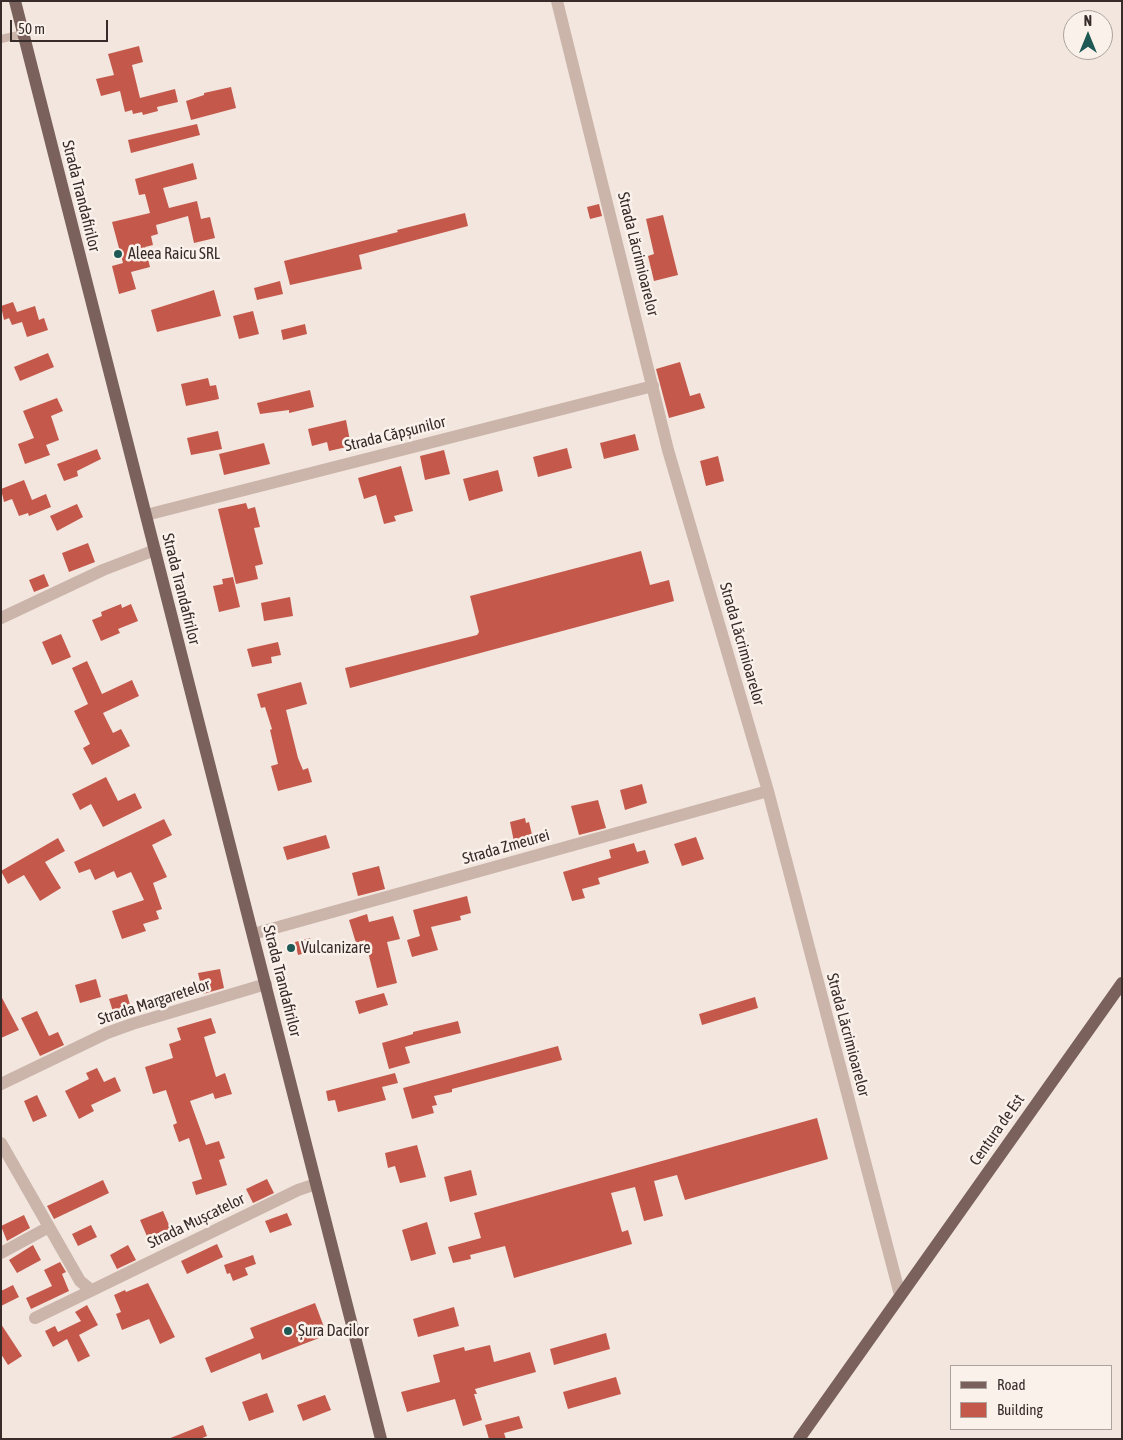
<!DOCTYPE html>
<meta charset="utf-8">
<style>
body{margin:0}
#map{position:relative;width:1123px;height:1440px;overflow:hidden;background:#f2e6df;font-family:"Asap Condensed",sans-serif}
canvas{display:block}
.frame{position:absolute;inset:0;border:2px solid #382c2a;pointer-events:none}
.legend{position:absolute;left:950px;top:1365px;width:162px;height:65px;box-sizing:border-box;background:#faf1eb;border:1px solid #aca29e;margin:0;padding:6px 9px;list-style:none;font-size:15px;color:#382c2a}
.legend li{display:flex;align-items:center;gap:10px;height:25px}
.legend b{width:25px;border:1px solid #aca29e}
.north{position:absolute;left:1063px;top:10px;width:50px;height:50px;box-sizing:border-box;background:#faf1eb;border:1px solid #aca29e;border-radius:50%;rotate:0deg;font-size:14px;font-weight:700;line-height:20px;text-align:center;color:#382c2a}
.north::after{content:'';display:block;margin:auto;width:18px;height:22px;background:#1f5955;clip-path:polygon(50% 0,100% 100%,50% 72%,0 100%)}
.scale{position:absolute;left:10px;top:20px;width:98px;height:22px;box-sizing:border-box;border:2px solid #382c2a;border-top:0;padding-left:6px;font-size:15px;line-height:18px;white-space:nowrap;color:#382c2a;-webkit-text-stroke:4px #faf1eb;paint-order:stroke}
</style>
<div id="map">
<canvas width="1123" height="1440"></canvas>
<div class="frame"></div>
<ul class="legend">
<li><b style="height:6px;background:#7a615b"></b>Road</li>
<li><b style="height:14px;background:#c4584b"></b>Building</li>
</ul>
<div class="north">N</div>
<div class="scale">50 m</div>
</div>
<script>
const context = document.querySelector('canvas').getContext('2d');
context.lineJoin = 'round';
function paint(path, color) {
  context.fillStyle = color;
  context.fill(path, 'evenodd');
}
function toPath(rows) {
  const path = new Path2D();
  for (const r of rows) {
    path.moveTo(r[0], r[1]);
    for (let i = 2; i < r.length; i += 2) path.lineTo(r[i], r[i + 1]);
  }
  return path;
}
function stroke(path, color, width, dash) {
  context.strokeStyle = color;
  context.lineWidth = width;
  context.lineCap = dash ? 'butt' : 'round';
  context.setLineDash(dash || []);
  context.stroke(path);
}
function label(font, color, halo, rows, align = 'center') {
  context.font = font + ' "Asap Condensed",sans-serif';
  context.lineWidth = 5;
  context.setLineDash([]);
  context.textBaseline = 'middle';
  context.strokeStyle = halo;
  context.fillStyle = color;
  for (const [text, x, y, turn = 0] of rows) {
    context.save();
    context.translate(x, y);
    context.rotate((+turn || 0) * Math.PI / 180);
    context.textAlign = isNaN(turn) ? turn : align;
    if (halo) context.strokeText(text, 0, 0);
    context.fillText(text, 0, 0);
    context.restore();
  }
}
const building = toPath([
 [139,46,143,62,132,65,140,98,175,89,178,102,157,107,158,111,143,115,142,112,133,114,132,110,125,112,120,91,101,96,96,79,114,75,108,54],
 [231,87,236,108,191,120,186,101,204,95,204,93],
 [197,124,200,135,131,153,128,140],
 [193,163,197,179,163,188,169,208,197,201,201,219,210,217,215,238,194,243,188,216,156,225,158,234,151,236,153,245,145,247,150,267,131,272,136,289,119,294,112,266,123,263,112,222,150,213,145,194,139,195,135,179],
 [599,204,602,216,590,219,587,207],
 [465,213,468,226,359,255,362,269,290,285,284,261,398,232,397,230],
 [663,215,678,275,654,281,648,256,654,254,646,219],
 [280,281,283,294,257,300,254,288],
 [214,290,221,316,157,332,151,310],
 [13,302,17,312,35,306,39,320,44,318,48,330,27,337,22,322,12,325,9,318,4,320,1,306],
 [253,311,259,334,239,339,233,316],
 [305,324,307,334,283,340,281,330],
 [48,353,54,367,20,381,14,367],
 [680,362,690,396,700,393,705,408,669,418,656,369],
 [208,378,210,386,216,385,219,399,186,406,181,384],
 [310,390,314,407,289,413,289,410,260,414,257,403],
 [57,398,63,411,51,416,59,440,46,445,50,455,25,464,18,444,34,438,23,411],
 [346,420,351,446,329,451,327,442,312,446,308,429],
 [218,431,222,449,191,455,187,438],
 [635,434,639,450,604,459,600,443],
 [264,443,270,464,224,475,219,454],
 [567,448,572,468,538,477,533,457],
 [97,449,101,459,77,471,78,476,64,481,57,464],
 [444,450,450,474,425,480,420,456],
 [718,456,724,481,706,486,700,461],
 [401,466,413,511,394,516,396,521,384,524,376,495,364,499,358,478],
 [498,470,503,491,469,501,463,479],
 [24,480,32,500,46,494,51,507,29,516,28,513,19,516,12,499,4,502,1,489],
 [246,503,248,509,255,507,260,527,254,528,263,564,255,566,258,579,236,584,218,509],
 [77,504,83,517,57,531,50,516],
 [88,543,95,562,69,572,62,553],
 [641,551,650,585,669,580,674,601,350,688,345,668,477,635,479,632,470,596],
 [44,574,49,586,34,592,29,580],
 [233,577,240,607,219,612,213,586,223,584,222,579],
 [290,597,293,616,264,621,261,603],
 [121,604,122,608,131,604,138,621,118,629,120,633,101,641,92,620,102,616,101,612],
 [61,634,71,657,52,665,42,642],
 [278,642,281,655,271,657,272,663,252,667,247,649],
 [87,661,102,694,132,680,139,696,103,713,113,733,121,729,130,746,92,765,83,748,90,744,74,711,88,704,72,668],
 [301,682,307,704,286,710,298,758,303,770,308,768,312,782,278,791,271,766,278,764,270,730,272,729,265,707,261,708,257,694],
 [106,777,118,801,135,793,142,808,103,827,91,804,80,810,72,794],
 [642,784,647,803,625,810,620,790],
 [598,800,606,828,579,835,571,806],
 [525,818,526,823,529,822,534,843,515,847,510,822],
 [164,819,172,835,152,845,167,877,153,883,162,909,156,911,159,919,143,924,146,931,122,939,112,911,144,900,131,872,117,878,114,871,95,880,90,869,79,873,74,862],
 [326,835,330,848,287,860,283,847],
 [696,837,704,859,682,866,674,844],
 [58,838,65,851,45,862,61,888,40,901,24,875,8,884,1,871],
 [634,843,637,852,645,850,649,863,598,878,600,884,582,889,585,898,572,901,563,872,611,858,609,850],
 [379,866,385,889,358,896,352,873],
 [467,896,471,913,460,916,461,920,431,927,438,950,412,957,407,940,420,936,413,910],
 [367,914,369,922,393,916,400,939,387,942,397,983,377,988,365,940,356,943,349,920],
 [310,938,313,951,298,955,295,942],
 [220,969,224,988,203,994,198,973],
 [96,979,101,997,80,1003,75,985],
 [384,993,388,1005,359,1014,355,1001],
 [127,994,133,1015,116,1021,109,999],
 [1,996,19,1030,1,1038],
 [755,997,758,1008,702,1025,699,1014],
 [37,1011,49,1036,58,1032,64,1045,40,1056,21,1018],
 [211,1018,216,1033,204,1037,216,1077,225,1073,232,1094,215,1099,213,1093,190,1101,206,1145,219,1141,225,1158,219,1160,227,1185,196,1195,192,1182,202,1179,189,1138,179,1142,173,1125,177,1123,166,1090,153,1094,145,1067,173,1058,169,1044,181,1040,177,1028],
 [458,1021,461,1033,405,1047,410,1063,389,1069,382,1043,413,1034,413,1032],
 [558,1046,562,1060,452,1089,452,1092,434,1096,437,1105,432,1106,434,1113,412,1119,403,1088],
 [97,1068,104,1082,115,1077,121,1091,91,1105,94,1111,79,1119,65,1091,89,1079,86,1073],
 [395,1073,398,1083,382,1087,386,1100,338,1112,335,1100,328,1101,326,1091],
 [37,1095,47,1116,33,1122,24,1101],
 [817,1118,828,1159,685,1200,677,1175,654,1181,663,1216,644,1221,635,1187,611,1193,622,1232,628,1230,632,1244,514,1278,505,1246,470,1255,471,1259,453,1263,448,1247,481,1238,474,1213],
 [417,1145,426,1177,400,1183,395,1166,388,1168,385,1153],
 [471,1170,477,1195,450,1202,444,1177],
 [267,1179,274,1193,253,1203,246,1189],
 [103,1180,109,1193,54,1219,47,1206],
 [163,1211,172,1232,149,1241,140,1220],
 [287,1213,292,1225,270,1233,265,1221],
 [24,1215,30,1228,7,1241,1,1226],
 [427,1222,436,1254,411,1261,402,1230],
 [91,1225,97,1237,78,1246,72,1234],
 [217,1244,223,1257,187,1274,181,1261],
 [33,1245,41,1260,17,1273,9,1260],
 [128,1245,136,1260,117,1269,110,1255],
 [253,1255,256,1264,245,1268,248,1275,233,1281,230,1273,227,1274,224,1265],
 [60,1262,66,1272,62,1274,69,1291,31,1309,26,1298,52,1286,44,1270],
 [148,1283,175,1337,160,1344,149,1319,122,1330,116,1314,121,1312,114,1295,125,1290,126,1292],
 [13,1285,19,1297,1,1306,1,1291],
 [315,1303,327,1335,262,1360,260,1353,211,1373,205,1358,254,1338,250,1328],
 [87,1305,98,1325,79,1335,90,1356,78,1362,67,1339,53,1347,45,1331,55,1326,58,1332,81,1321,75,1312],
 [454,1307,459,1326,418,1337,413,1319],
 [1,1324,22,1356,8,1365,1,1354],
 [606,1333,610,1349,554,1365,550,1349],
 [490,1345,494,1362,530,1352,536,1372,475,1389,477,1394,474,1394,482,1420,463,1426,455,1399,407,1412,401,1392,440,1382,433,1355,464,1347,465,1351],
 [616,1377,621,1394,568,1409,563,1392],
 [267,1393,274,1412,249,1421,242,1402],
 [325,1395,331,1410,303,1421,297,1405],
 [519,1416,523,1428,504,1433,506,1439,489,1439,485,1425],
 [203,1425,207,1436,200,1439,168,1439]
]);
const service = toPath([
 [1,39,23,34]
]);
const minor = toPath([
 [557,1,668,450,768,791,900,1295],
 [146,515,653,386],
 [1,618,103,570,155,550],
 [253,934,768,791],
 [1,1084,107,1033,132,1024,266,984],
 [1,1143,80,1281,91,1290],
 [1,1253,49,1227],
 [35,1318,298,1190,316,1184]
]);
const primary = toPath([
 [15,1,381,1439],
 [799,1439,1122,983]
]);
const markers = [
 [118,254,5,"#1f5955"],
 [291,948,5,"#1f5955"],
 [288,1331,5,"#1f5955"]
];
const streetNames = [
 ["Strada Trandafirilor",81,196,76],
 ["Strada Lăcrimioarelor",638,254,76],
 ["Strada Căpșunilor",395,434,-14],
 ["Strada Trandafirilor",181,589,76],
 ["Strada Lăcrimioarelor",742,644,74],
 ["Strada Zmeurei",506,847,-16],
 ["Strada Trandafirilor",282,981,76],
 ["Strada Margaretelor",154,1002,-18],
 ["Strada Lăcrimioarelor",848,1035,75],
 ["Centura de Est",997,1130,-55],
 ["Strada Mușcatelor",196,1221,-26]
];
const poiNames = [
 ["Aleea Raicu SRL",128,254],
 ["Vulcanizare",301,948],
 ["Șura Dacilor",298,1331]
];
paint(building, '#c4584b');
stroke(service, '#cbb5aa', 8);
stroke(minor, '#cbb5aa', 12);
stroke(primary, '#7a615b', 12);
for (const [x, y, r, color] of markers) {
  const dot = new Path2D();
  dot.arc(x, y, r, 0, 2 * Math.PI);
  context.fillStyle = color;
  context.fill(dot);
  stroke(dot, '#faf1eb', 2);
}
label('16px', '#382c2a', '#faf1eb', streetNames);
label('16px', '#382c2a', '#faf1eb', poiNames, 'left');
</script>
